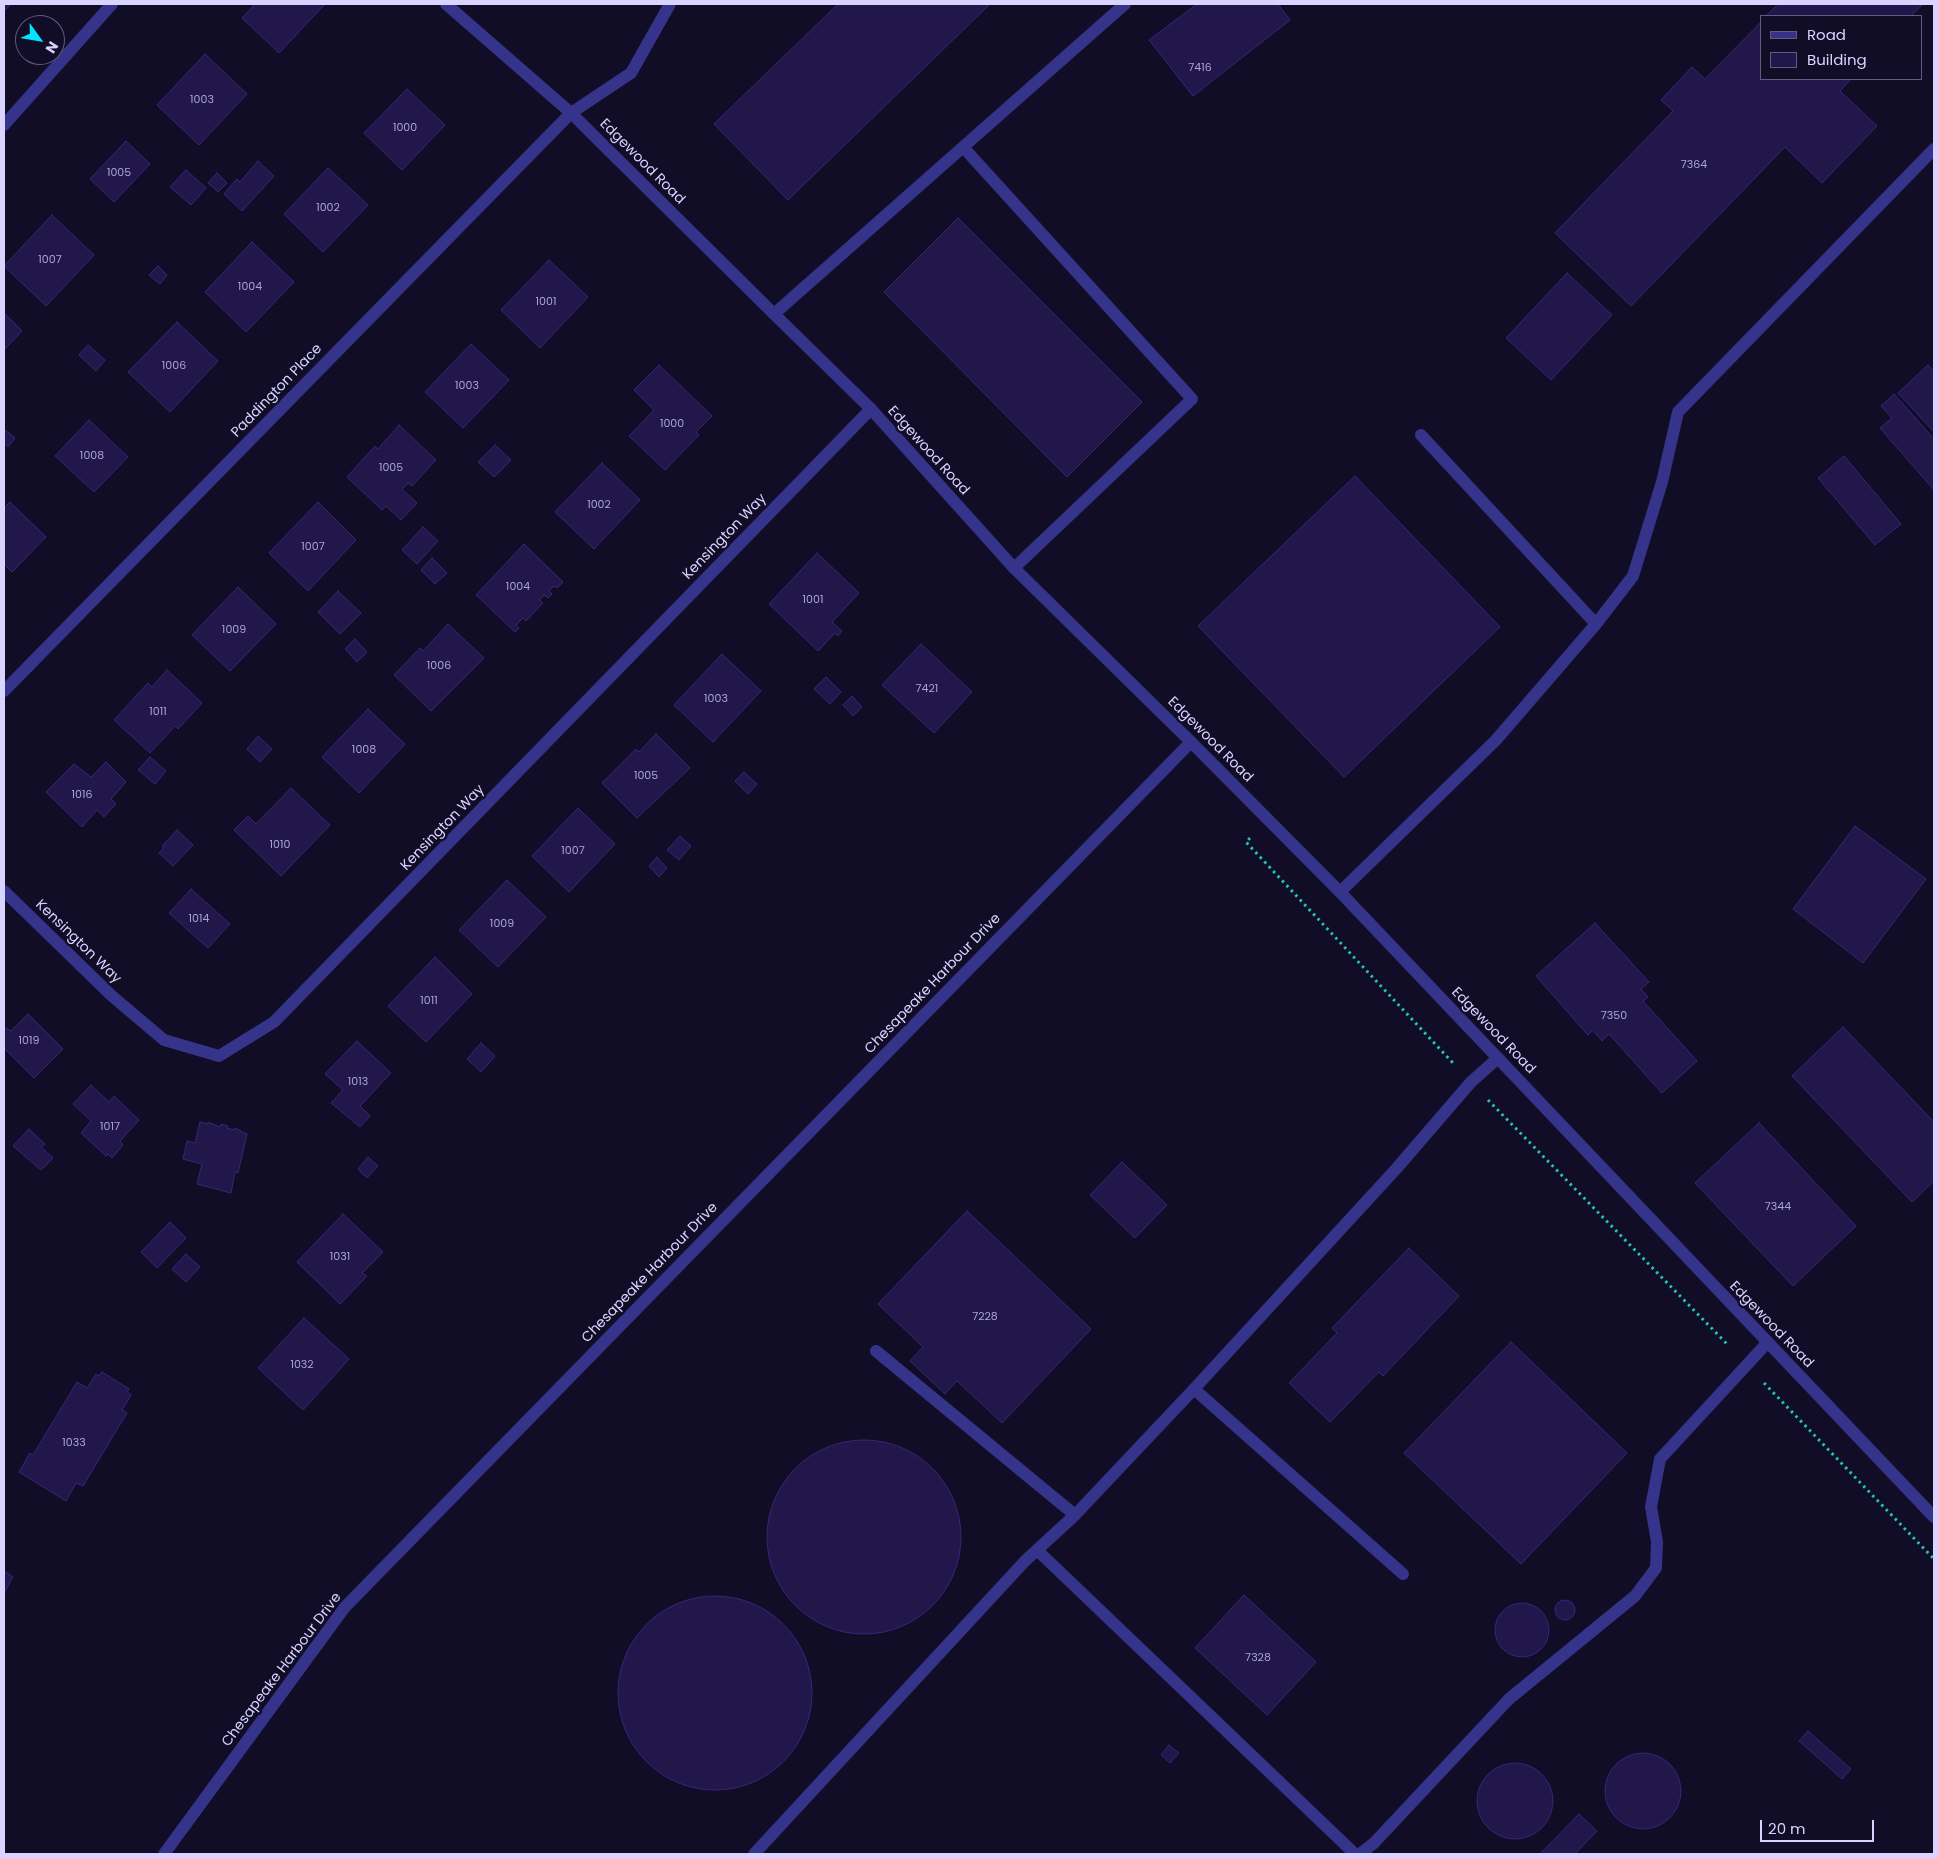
<!DOCTYPE html>
<style>
body{margin:0}
#map{position:relative;width:1938px;height:1858px;overflow:hidden;background:#110d27;font-family:Poppins,sans-serif}
canvas{display:block}
.frame{position:absolute;inset:0;border:5px solid #d8d3ff;pointer-events:none}
.legend{position:absolute;left:1760px;top:15px;width:162px;height:65px;box-sizing:border-box;background:#110d27;border:1px solid #615c7d;margin:0;padding:6px 9px;list-style:none;font-size:15px;color:#d8d3ff}
.legend li{display:flex;align-items:center;gap:10px;height:25px}
.legend b{width:25px;border:1px solid #615c7d}
.north{position:absolute;left:15px;top:15px;width:50px;height:50px;box-sizing:border-box;background:#110d27;border:1px solid #615c7d;border-radius:50%;rotate:122deg;font-size:14px;font-weight:700;line-height:20px;text-align:center;color:#d8d3ff}
.north::after{content:'';display:block;margin:auto;width:18px;height:22px;background:#00e6fe;clip-path:polygon(50% 0,100% 100%,50% 72%,0 100%)}
.scale{position:absolute;left:1760px;top:1820px;width:114px;height:22px;box-sizing:border-box;border:2px solid #d8d3ff;border-top:0;padding-left:6px;font-size:15px;line-height:18px;white-space:nowrap;color:#d8d3ff;-webkit-text-stroke:4px #110d27;paint-order:stroke}
</style>
<div id="map">
<canvas width="1938" height="1858"></canvas>
<div class="frame"></div>
<ul class="legend">
<li><b style="height:6px;background:#36338a"></b>Road</li>
<li><b style="height:14px;background:#21174a"></b>Building</li>
</ul>
<div class="north">N</div>
<div class="scale">20 m</div>
</div>
<script>
const context = document.querySelector('canvas').getContext('2d');
context.lineJoin = 'round';
function paint(path, color) {
  context.fillStyle = color;
  context.fill(path, 'evenodd');
}
function toPath(rows) {
  const path = new Path2D();
  for (const r of rows) {
    if (r.length === 3) {
      path.moveTo(r[0] + r[2], r[1]);
      path.arc(r[0], r[1], r[2], 0, 2 * Math.PI);
      continue;
    }
    path.moveTo(r[0], r[1]);
    for (let i = 2; i < r.length; i += 2) path.lineTo(r[i], r[i + 1]);
  }
  return path;
}
function stroke(path, color, width, dash) {
  context.strokeStyle = color;
  context.lineWidth = width;
  context.lineCap = dash ? 'butt' : 'round';
  context.setLineDash(dash || []);
  context.stroke(path);
}
function label(font, color, halo, rows, align = 'center') {
  context.font = font + ' Poppins,sans-serif';
  context.lineWidth = 5;
  context.setLineDash([]);
  context.textBaseline = 'middle';
  context.strokeStyle = halo;
  context.fillStyle = color;
  for (const [text, x, y, turn = 0] of rows) {
    context.save();
    context.translate(x, y);
    context.rotate((+turn || 0) * Math.PI / 180);
    context.textAlign = isNaN(turn) ? turn : align;
    if (halo) context.strokeText(text, 0, 0);
    context.fillText(text, 0, 0);
    context.restore();
  }
}
const building = toPath([
 [4,4,11,4,4,11,4,4],
 [255,4,325,4,279,53,242,18,255,4],
 [838,4,990,4,788,200,714,124,838,4],
 [1197,4,1278,4,1290,20,1193,96,1149,40,1197,4],
 [1778,4,1923,4,1911,16,1766,16,1778,4],
 [1762,21,1762,79,1851,79,1840,91,1877,126,1822,183,1785,147,1631,306,1555,233,1673,111,1661,100,1692,67,1705,79,1762,21],
 [205,54,247,94,199,145,157,105,205,54],
 [407,89,445,125,402,170,364,133,407,89],
 [126,141,150,164,114,202,90,179,126,141],
 [258,161,274,176,242,211,224,194,237,179,240,182,258,161],
 [328,168,368,205,323,252,284,214,328,168],
 [186,170,206,188,191,205,170,187,186,170],
 [217,173,227,183,218,192,208,183,217,173],
 [52,215,94,255,46,306,4,266,52,215],
 [958,218,1142,402,1067,477,884,292,958,218],
 [252,242,294,282,246,332,205,292,252,242],
 [549,260,588,297,540,348,501,310,549,260],
 [158,266,167,275,160,284,149,275,158,266],
 [1567,273,1612,315,1551,380,1506,338,1567,273],
 [4,313,22,331,4,350,4,313],
 [177,322,218,361,170,412,128,372,177,322],
 [471,344,509,380,463,428,425,392,471,344],
 [88,345,105,360,96,371,79,355,88,345],
 [659,365,712,416,696,432,699,435,665,470,629,436,654,410,634,390,659,365],
 [1928,365,1934,372,1934,432,1898,393,1928,365],
 [1894,394,1934,439,1934,490,1880,428,1892,418,1881,406,1894,394],
 [89,420,128,457,94,492,55,456,89,420],
 [399,425,436,460,412,486,408,483,402,489,417,503,401,520,386,506,382,510,347,477,375,446,378,449,399,425],
 [4,429,15,438,8,447,4,443,4,429],
 [495,445,511,460,494,477,478,462,495,445],
 [1844,456,1901,524,1875,545,1818,478,1844,456],
 [602,463,640,500,594,549,555,512,602,463],
 [1355,476,1500,627,1344,777,1198,626,1355,476],
 [10,502,46,537,12,572,4,564,4,508,10,502],
 [318,502,356,540,308,591,269,553,318,502],
 [423,527,438,541,417,564,402,550,423,527],
 [524,544,563,582,557,588,554,586,549,591,552,594,548,598,544,595,539,600,543,603,526,621,523,618,516,625,519,628,515,632,476,595,524,544],
 [817,553,859,593,832,622,842,631,838,636,835,633,818,651,769,604,817,553],
 [432,558,447,573,435,584,421,570,432,558],
 [238,587,276,624,230,671,192,635,238,587],
 [338,591,361,613,340,634,318,612,338,591],
 [448,624,484,658,431,711,394,675,420,648,423,651,448,624],
 [355,639,367,652,357,662,345,649,355,639],
 [921,644,972,692,934,733,882,685,921,644],
 [722,654,761,691,713,742,674,705,722,654],
 [167,670,202,703,178,729,175,726,150,753,114,720,148,683,152,687,167,670],
 [826,677,841,692,830,704,814,689,826,677],
 [852,696,862,707,853,716,843,705,852,696],
 [368,709,405,744,359,793,322,757,368,709],
 [656,734,690,768,637,818,602,783,636,749,639,752,656,734],
 [258,736,272,749,260,762,247,749,258,736],
 [150,757,166,771,155,784,138,770,150,757],
 [106,762,126,782,111,799,116,804,104,817,97,810,82,827,46,792,74,764,91,777,106,762],
 [744,772,757,784,748,794,735,781,744,772],
 [291,788,330,825,281,876,234,830,248,816,256,824,291,788],
 [578,808,615,844,569,892,532,856,578,808],
 [1855,826,1926,879,1863,963,1793,909,1855,826],
 [177,830,193,845,173,866,159,853,163,849,163,845,177,830],
 [680,836,691,846,679,860,667,850,680,836],
 [657,857,667,868,659,877,649,866,657,857],
 [507,880,546,917,498,967,459,930,507,880],
 [191,889,230,924,208,948,169,913,191,889],
 [1595,923,1649,982,1641,989,1648,997,1643,1001,1697,1061,1662,1093,1609,1034,1602,1041,1593,1030,1588,1035,1536,976,1595,923],
 [435,957,472,994,426,1042,388,1006,435,957],
 [28,1014,63,1049,34,1078,4,1048,4,1027,11,1031,28,1014],
 [1843,1027,1934,1122,1934,1181,1912,1202,1792,1076,1843,1027],
 [357,1041,391,1073,360,1106,370,1116,360,1127,331,1103,343,1090,325,1074,357,1041],
 [481,1043,495,1056,481,1072,467,1059,481,1043],
 [91,1085,109,1102,114,1096,139,1120,120,1141,123,1145,112,1158,108,1154,106,1156,81,1133,91,1121,73,1104,91,1085],
 [200,1122,208,1124,208,1122,220,1127,221,1124,228,1126,227,1128,234,1130,235,1128,247,1134,238,1173,235,1172,231,1193,197,1184,202,1164,183,1159,187,1141,195,1143,200,1122],
 [1759,1123,1856,1226,1793,1286,1695,1183,1759,1123],
 [29,1129,45,1144,41,1147,53,1158,41,1170,13,1146,29,1129],
 [368,1157,378,1166,367,1178,358,1169,368,1157],
 [1122,1162,1167,1205,1135,1238,1090,1195,1122,1162],
 [967,1211,1091,1329,1002,1423,957,1381,945,1394,910,1361,923,1347,878,1304,967,1211],
 [343,1214,383,1252,362,1273,367,1276,340,1304,297,1262,343,1214],
 [170,1222,186,1238,157,1268,141,1252,170,1222],
 [1409,1248,1459,1296,1383,1376,1379,1372,1330,1422,1289,1383,1337,1333,1332,1328,1409,1248],
 [186,1254,200,1267,186,1282,172,1269,186,1254],
 [304,1318,349,1359,303,1410,258,1368,304,1318],
 [1511,1342,1627,1453,1521,1564,1404,1453,1511,1342],
 [102,1372,129,1389,127,1392,131,1395,122,1410,127,1413,83,1486,76,1483,66,1501,19,1472,30,1453,33,1455,77,1382,87,1388,96,1374,99,1376,102,1372],
 [864,1537,97],
 [4,1571,13,1577,4,1593,4,1571],
 [1244,1595,1316,1662,1267,1715,1195,1648,1244,1595],
 [715,1693,97],
 [1565,1610,10],
 [1522,1630,27],
 [1808,1731,1851,1769,1842,1779,1799,1741,1808,1731],
 [1169,1745,1179,1753,1170,1763,1161,1755,1169,1745],
 [1643,1791,38],
 [1515,1801,38],
 [1579,1814,1597,1831,1575,1854,1540,1854,1579,1814]
]);
const path = toPath([
 [1250,838,1246,842,1453,1063],
 [1488,1100,1729,1346],
 [1764,1383,1934,1559]
]);
const service = toPath([
 [963,147,1192,399,1014,568],
 [774,314,1125,4],
 [1421,435,1596,624],
 [1340,892,1496,740,1596,624,1633,576,1662,482,1678,412,1934,149],
 [876,1351,1075,1515],
 [1194,1389,1403,1574],
 [1037,1550,1355,1854],
 [754,1854,1025,1561,1075,1515,1194,1389,1396,1169,1471,1082,1498,1058],
 [1360,1854,1374,1843,1509,1699,1635,1596,1656,1568,1657,1542,1651,1507,1660,1459,1767,1343]
]);
const minor = toPath([
 [4,125,112,4],
 [4,691,571,113,631,73,670,4],
 [4,891,112,996,164,1040,219,1056,274,1022,871,409],
 [164,1854,345,1607,1191,742,1340,892,1934,1517]
]);
const tertiary = toPath([
 [446,4,571,113,774,314,871,409,1014,568,1191,742]
]);
const numberNames = [
 ["7416",1200,68],
 ["1003",202,100],
 ["1000",405,128],
 ["7364",1694,165],
 ["1005",119,173],
 ["1002",328,208],
 ["1007",50,260],
 ["1004",250,287],
 ["1001",546,302],
 ["1006",174,366],
 ["1003",467,386],
 ["1000",672,424],
 ["1008",92,456],
 ["1005",391,468],
 ["1002",599,505],
 ["1007",313,547],
 ["1004",518,587],
 ["1001",813,600],
 ["1009",234,630],
 ["1006",439,666],
 ["7421",927,689],
 ["1003",716,699],
 ["1011",158,712],
 ["1008",364,750],
 ["1005",646,776],
 ["1016",82,795],
 ["1010",280,845],
 ["1007",573,851],
 ["1014",199,919],
 ["1009",502,924],
 ["1011",429,1001],
 ["7350",1614,1016],
 ["1019",29,1041],
 ["1013",358,1082],
 ["1017",110,1127],
 ["7344",1778,1207],
 ["1031",340,1257],
 ["7228",985,1317],
 ["1032",302,1365],
 ["1033",74,1443],
 ["7328",1258,1658]
];
const streetNames = [
 ["Edgewood Road",642,162,45],
 ["Paddington Place",277,391,-46],
 ["Edgewood Road",928,451,48],
 ["Kensington Way",725,537,-46],
 ["Edgewood Road",1210,740,45],
 ["Kensington Way",443,828,-46],
 ["Kensington Way",78,942,44],
 ["Chesapeake Harbour Drive",933,984,-46],
 ["Edgewood Road",1493,1031,46],
 ["Chesapeake Harbour Drive",650,1273,-46],
 ["Edgewood Road",1771,1325,46],
 ["Chesapeake Harbour Drive",282,1670,-53]
];
paint(building, '#21174a');
stroke(building, '#362778', 1);
stroke(path, '#23c3b8', 3, [2.5, 4]);
stroke(service, '#36338a', 12);
stroke(minor, '#36338a', 12);
stroke(tertiary, '#36338a', 12);
label('11px', '#aaa4d2', null, numberNames);
label('14px', '#d8d3ff', '#110d27', streetNames);
</script>
